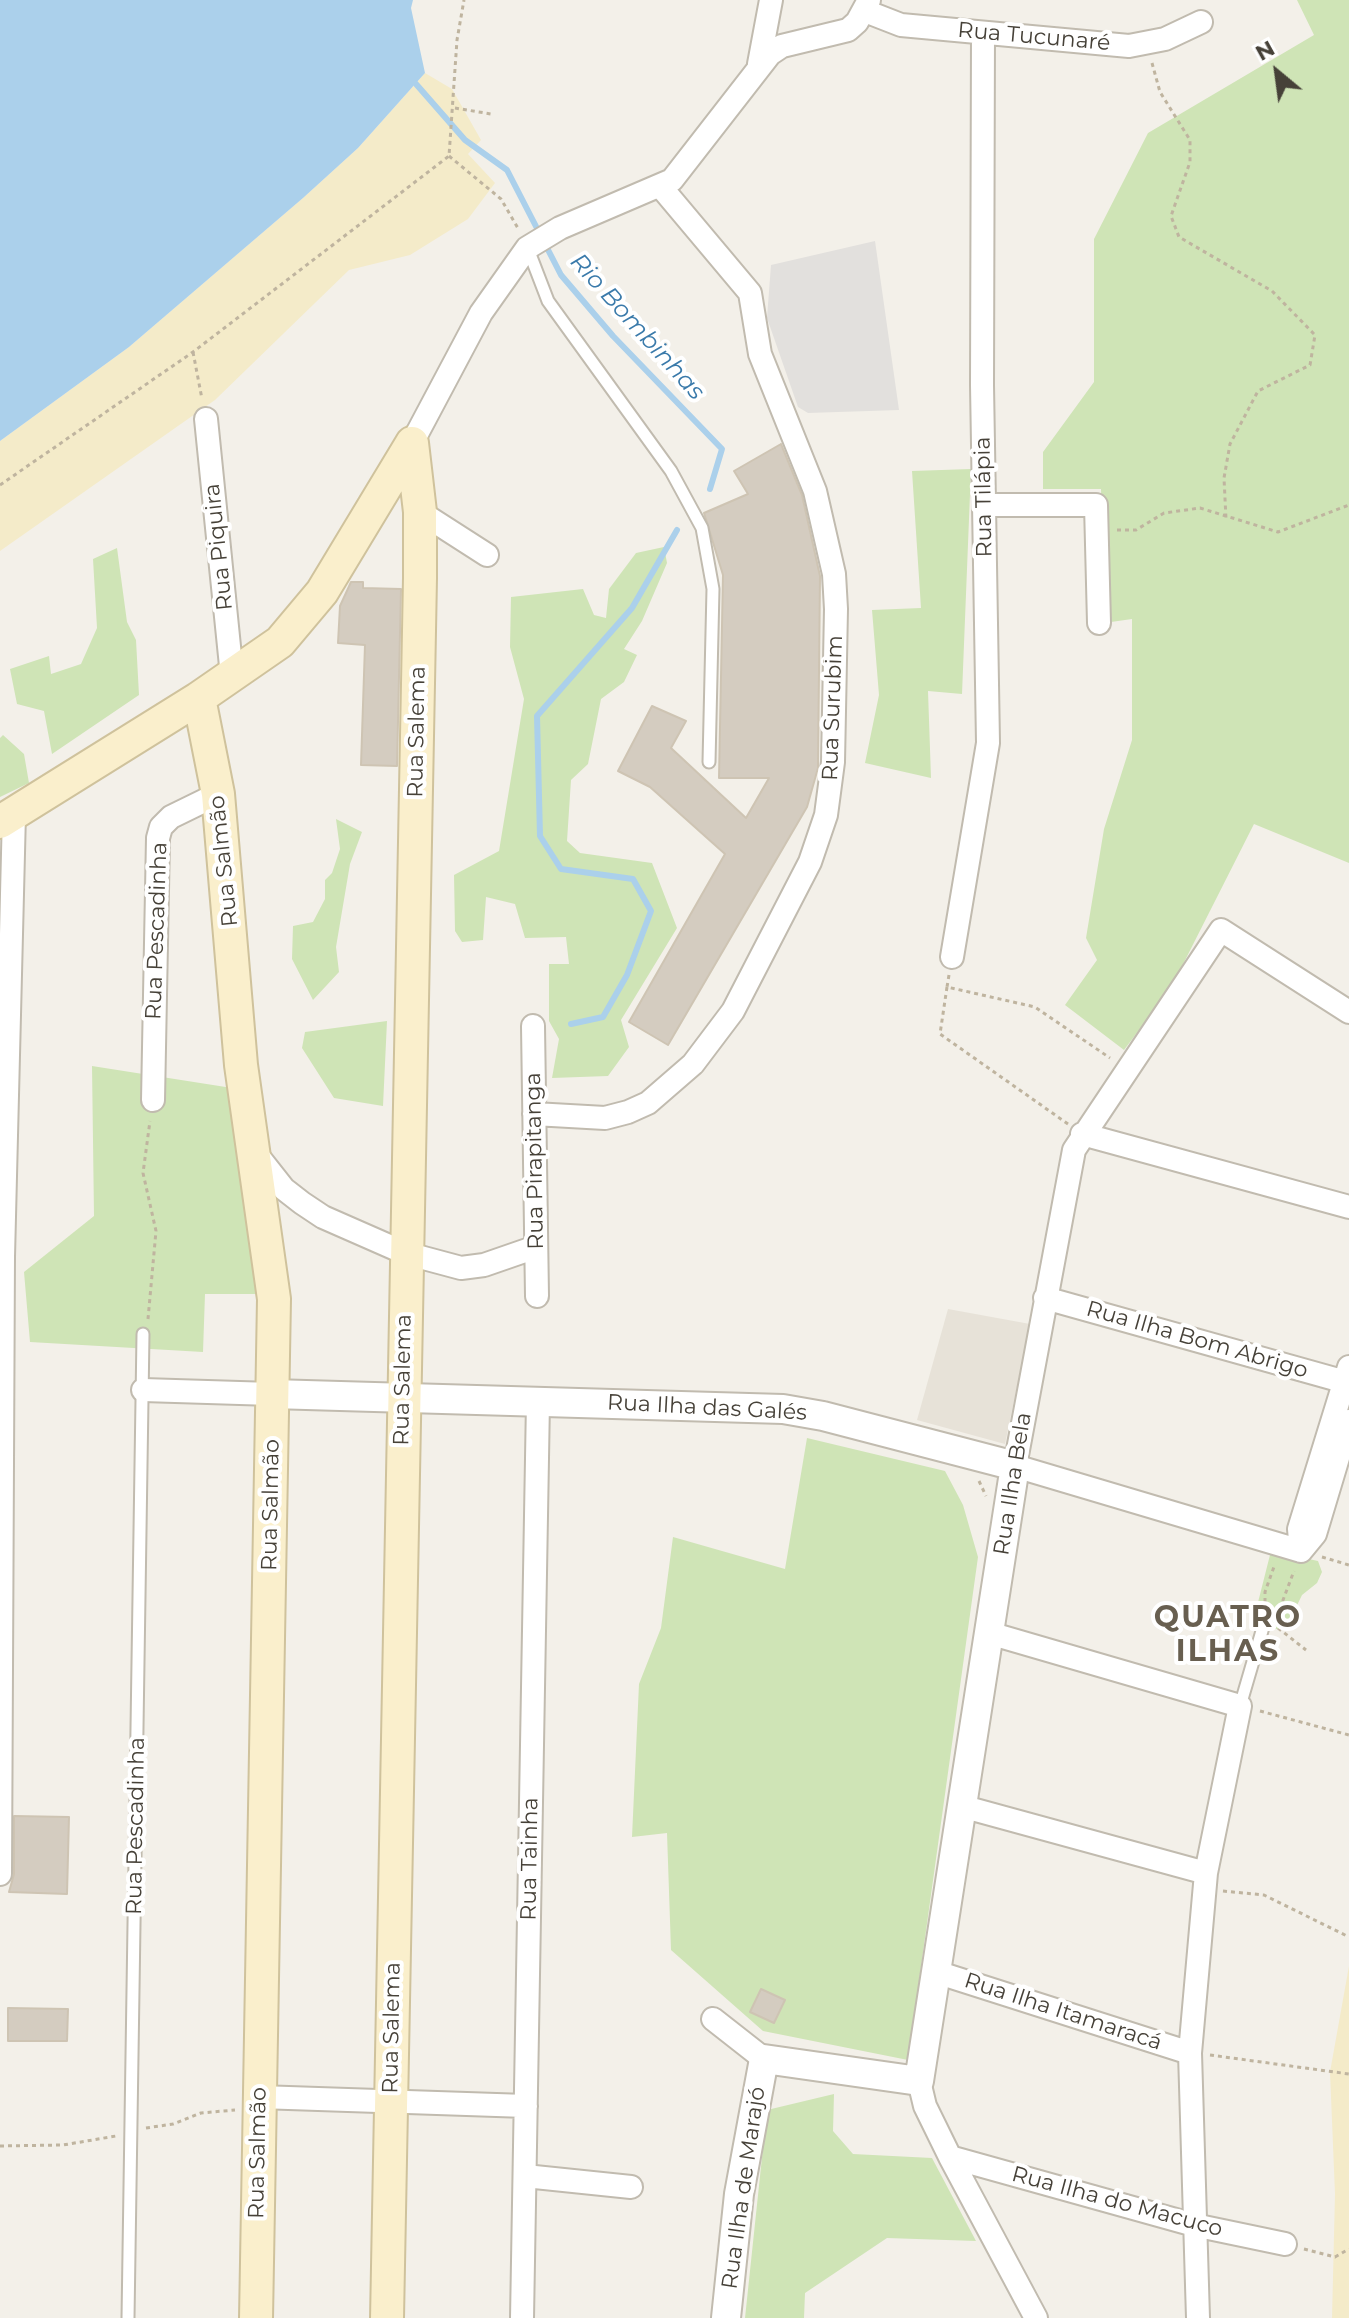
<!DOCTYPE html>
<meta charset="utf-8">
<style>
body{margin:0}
#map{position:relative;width:1349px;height:2318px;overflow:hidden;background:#f3f0e9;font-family:Montserrat,sans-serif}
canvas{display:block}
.north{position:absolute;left:1237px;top:32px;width:80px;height:80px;-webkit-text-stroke:6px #fff;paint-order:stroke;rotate:331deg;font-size:22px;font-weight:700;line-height:32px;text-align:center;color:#464138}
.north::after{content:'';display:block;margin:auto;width:28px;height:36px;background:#464138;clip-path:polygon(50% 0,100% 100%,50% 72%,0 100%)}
</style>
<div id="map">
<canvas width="1349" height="2318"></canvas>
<div class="north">N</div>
</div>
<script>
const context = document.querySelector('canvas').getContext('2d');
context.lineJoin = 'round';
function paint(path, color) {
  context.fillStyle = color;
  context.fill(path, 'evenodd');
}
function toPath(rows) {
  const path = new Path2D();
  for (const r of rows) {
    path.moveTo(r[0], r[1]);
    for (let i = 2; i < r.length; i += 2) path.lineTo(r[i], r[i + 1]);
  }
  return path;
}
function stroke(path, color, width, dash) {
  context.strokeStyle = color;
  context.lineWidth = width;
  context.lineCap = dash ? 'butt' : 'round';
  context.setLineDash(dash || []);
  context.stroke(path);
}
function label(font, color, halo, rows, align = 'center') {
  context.font = font + ' Montserrat,sans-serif';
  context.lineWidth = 8;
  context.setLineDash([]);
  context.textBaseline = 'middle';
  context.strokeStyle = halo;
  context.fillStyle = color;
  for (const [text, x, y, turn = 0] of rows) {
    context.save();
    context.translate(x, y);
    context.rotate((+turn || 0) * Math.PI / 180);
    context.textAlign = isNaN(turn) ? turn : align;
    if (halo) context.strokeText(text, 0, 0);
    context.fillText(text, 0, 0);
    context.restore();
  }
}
const residential = toPath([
 [948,1309,1030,1324,1005,1444,917,1420]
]);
const green = toPath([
 [1297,0,1349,0,1349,863,1254,824,1172,986,1124,1050,1065,1005,1097,960,1086,938,1104,829,1132,740,1132,619,1104,623,1101,489,1043,489,1043,452,1094,382,1094,239,1148,133,1314,35],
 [971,469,962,694,928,691,931,778,865,763,879,695,872,610,921,608,912,471],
 [664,547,667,563,642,621,624,649,637,655,624,682,601,699,588,764,571,780,567,841,580,853,652,863,677,928,621,1020,629,1047,608,1076,552,1078,559,1039,549,1021,549,964,569,964,566,937,525,938,515,904,486,897,483,940,462,942,455,931,454,875,499,851,524,699,510,647,511,597,583,589,594,615,606,618,609,589,636,553],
 [117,548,127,622,136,640,139,695,52,754,44,711,17,704,10,669,49,656,51,674,81,664,97,628,93,559],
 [3,735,24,754,29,783,0,797,0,738],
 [336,819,362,832,350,864,336,947,339,972,313,1000,292,959,293,926,313,922,325,899,325,880,332,873,340,849],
 [387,1021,383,1106,334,1098,302,1048,305,1032],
 [92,1066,232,1088,259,1294,205,1294,203,1352,30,1342,24,1272,94,1216],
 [807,1438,945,1471,963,1505,978,1557,908,2060,763,2031,671,1950,667,1833,632,1837,639,1684,661,1628,673,1537,785,1569],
 [1271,1551,1318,1561,1322,1572,1317,1583,1302,1595,1285,1630,1252,1626],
 [834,2094,833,2131,853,2154,932,2158,976,2241,887,2238,805,2293,804,2318,745,2318,767,2110]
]);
const sand = toPath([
 [425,73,452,89,481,140,468,154,495,183,468,219,410,255,349,270,215,400,0,551,0,441,129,347,303,198,358,148],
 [1349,1966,1349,2318,1332,2318,1335,2194,1330,2072]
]);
const parking = toPath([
 [875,241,899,410,808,413,798,407,767,318,771,265]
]);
const water = toPath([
 [0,0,413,0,411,8,425,73,358,148,303,198,129,347,0,441]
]);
const stream = toPath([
 [416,84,465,140,507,170,561,275,613,336,722,449,710,489],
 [571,1024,603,1017,627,975,651,911,633,879,561,869,540,836,537,716,632,608,677,530]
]);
const building = toPath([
 [781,444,802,495,820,576,818,768,807,807,668,1045,629,1022,725,854,650,787,618,771,652,706,686,721,671,748,746,818,769,778,719,778,723,575,704,513,748,494,734,471,781,444],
 [351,582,363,582,363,588,401,589,397,766,361,765,365,645,338,643,340,606,351,582],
 [14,1816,69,1817,67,1894,9,1892,14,1874,14,1816],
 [761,1989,785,2000,774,2023,750,2012,761,1989],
 [8,2008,68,2009,67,2041,8,2041,8,2008]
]);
const path = toPath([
 [1152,63,1160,92,1190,140,1190,162,1171,216,1179,237,1272,291,1315,335,1310,365,1258,391,1230,444,1224,478,1226,519],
 [455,108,491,114],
 [449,156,501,199,519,230],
 [193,352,202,399],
 [0,485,193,352,449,156,457,40,464,0],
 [1117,530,1136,530,1164,513,1200,508,1278,532,1349,505],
 [949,975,947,987,1035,1007,1110,1058],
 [947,987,940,1034,1068,1124],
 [148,1319,156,1231,143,1173,150,1121],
 [979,1481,986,1496],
 [1322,1557,1349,1565],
 [1265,1610,1265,1592,1275,1564],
 [1277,1616,1294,1571],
 [1278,1628,1306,1650],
 [1260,1711,1349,1735],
 [1223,1891,1264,1895,1349,1937],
 [1210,2055,1349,2074],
 [146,2128,173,2124,201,2113,235,2110],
 [0,2146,63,2145,116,2136],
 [1304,2249,1335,2257,1349,2249]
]);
const service = toPath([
 [528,249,548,301,671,471,702,528,713,589,709,762],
 [1240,1706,1264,1624],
 [128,2318,143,1334]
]);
const minor = toPath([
 [865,11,901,25,1129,46,1165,39,1201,22],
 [759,64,771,0],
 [206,419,232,676],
 [412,443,481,313,527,248,560,228,672,180,770,54,782,46,848,30,857,22,869,0],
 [985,505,1096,505,1099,623],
 [420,512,487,555],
 [952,957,988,743,982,385,983,33],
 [533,1026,537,1296],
 [153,1100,158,838,161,827,171,817,218,794],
 [534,1114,605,1118,628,1112,648,1103,693,1064,733,1011,810,862,826,815,833,762,836,609,834,574,815,491,760,354,750,293,661,187],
 [1082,1134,1349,1207],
 [254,1151,284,1189,302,1203,323,1217,405,1253,461,1268,484,1265,536,1247],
 [1045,1298,1349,1383],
 [143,1390,272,1394],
 [1301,1551,1015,1466,1074,1150,1221,930,1349,1012],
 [1301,1551,1299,1529,1349,1367],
 [1301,1551,1315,1534,1349,1421],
 [989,1633,1240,1706,1206,1873,1190,2053,1198,2318],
 [961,1806,1206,1873],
 [0,1874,3,1257,14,813],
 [936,1972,1190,2053],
 [713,2019,764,2059],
 [919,2081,925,2106,950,2157,1036,2318],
 [259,2097,526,2106],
 [950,2157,1194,2225,1285,2244],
 [525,2176,631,2187],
 [522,2318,538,1401]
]);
const tertiary = toPath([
 [272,1394,783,1409,823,1416,1015,1466,919,2081,764,2059,739,2194,726,2318]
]);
const secondary = toPath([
 [199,698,218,794,241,1065,274,1299,256,2318],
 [0,822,199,698,280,642,322,592,412,443],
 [387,2318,420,578,420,512,412,443]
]);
const streetNames = [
 ["Rua Tucunaré",1034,37,5],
 ["Rua Tilápia",984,497,-91],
 ["Rua Piquira",219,547,-96],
 ["Rua Surubim",833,708,-88],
 ["Rua Salema",417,732,-89],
 ["Rua Salmão",224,861,-96],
 ["Rua Pescadinha",157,931,-88],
 ["Rua Pirapitanga",535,1161,-91],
 ["Rua Ilha Bom Abrigo",1197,1340,16],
 ["Rua Salema",403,1380,-89],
 ["Rua Ilha das Galés",707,1408,3],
 ["Rua Ilha Bela",1013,1484,-81],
 ["Rua Salmão",271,1505,-89],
 ["Rua Pescadinha",136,1826,-89],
 ["Rua Tainha",530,1859,-89],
 ["Rua Ilha Itamaracá",1063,2012,18],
 ["Rua Salema",392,2028,-89],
 ["Rua Salmão",258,2153,-89],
 ["Rua Ilha de Marajó",744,2188,-82],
 ["Rua Ilha do Macuco",1117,2202,15]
];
const waterNames = [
 ["Rio Bombinhas",637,327,48]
];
const districtNames = [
 ["QUATRO",1228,1618],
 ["ILHAS",1228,1652]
];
paint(residential, '#e7e2d8');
paint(green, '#cfe4b6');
paint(sand, '#f4ebc9');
paint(parking, '#e2e0dd');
paint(water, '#abd0eb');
stroke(stream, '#abd0eb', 6);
paint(building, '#d4ccc0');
stroke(building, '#cec4b3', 2);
stroke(service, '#c1bbaf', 15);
stroke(minor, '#c1bbaf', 26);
stroke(tertiary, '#c1bbaf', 32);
stroke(secondary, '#cfc29c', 36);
stroke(path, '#bfb49f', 3, [4, 4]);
stroke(service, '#fff', 11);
stroke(minor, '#fff', 22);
stroke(tertiary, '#fff', 28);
stroke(secondary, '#faefcc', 32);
label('22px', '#464138', '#fff', streetNames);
label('italic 24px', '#3a7aaa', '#fff', waterNames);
context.letterSpacing = '2px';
label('bold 30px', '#685f50', '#fff', districtNames);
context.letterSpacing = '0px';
</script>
